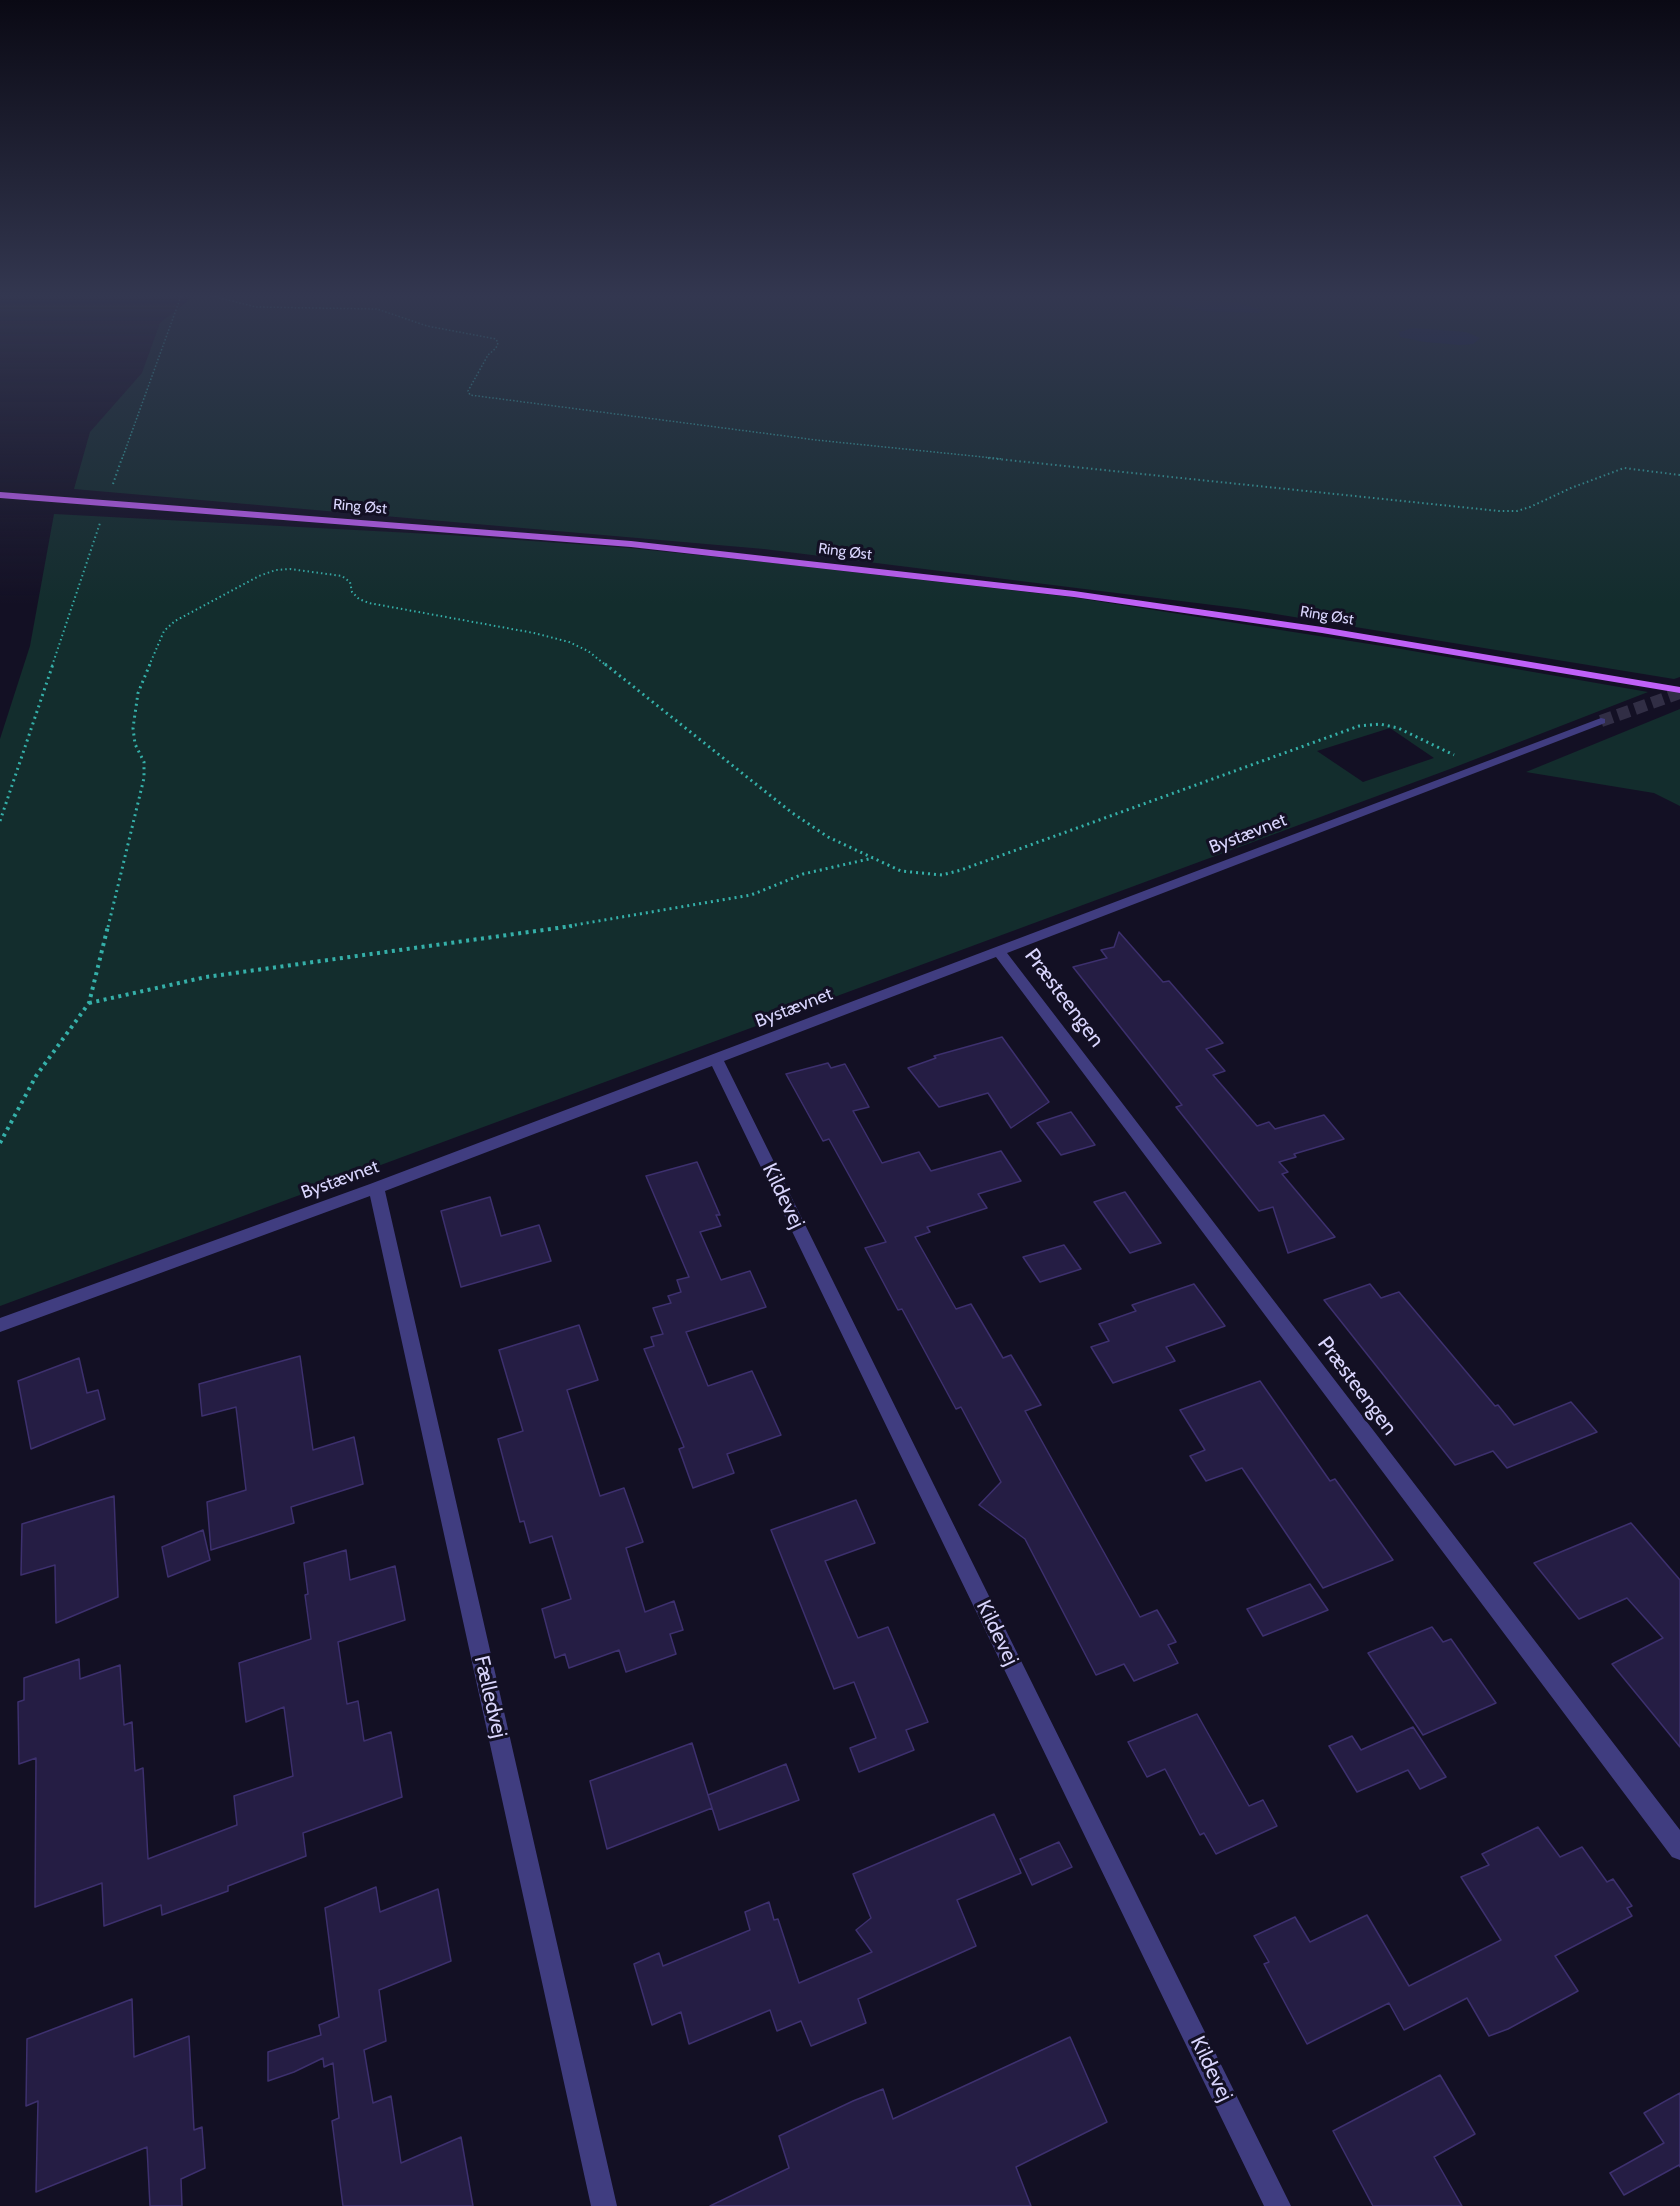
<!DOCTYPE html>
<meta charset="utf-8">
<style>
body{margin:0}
canvas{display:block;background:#131024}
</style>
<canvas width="1680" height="2206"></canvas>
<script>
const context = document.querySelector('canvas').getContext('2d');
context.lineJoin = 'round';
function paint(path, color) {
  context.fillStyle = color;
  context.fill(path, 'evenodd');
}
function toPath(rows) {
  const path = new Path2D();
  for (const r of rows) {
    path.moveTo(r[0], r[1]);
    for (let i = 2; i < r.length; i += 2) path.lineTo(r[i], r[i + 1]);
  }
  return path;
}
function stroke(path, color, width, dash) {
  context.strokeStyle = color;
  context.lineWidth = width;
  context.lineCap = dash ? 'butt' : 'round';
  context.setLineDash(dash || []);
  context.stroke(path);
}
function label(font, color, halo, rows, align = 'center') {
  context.font = font + ' Cabin,sans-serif';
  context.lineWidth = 6;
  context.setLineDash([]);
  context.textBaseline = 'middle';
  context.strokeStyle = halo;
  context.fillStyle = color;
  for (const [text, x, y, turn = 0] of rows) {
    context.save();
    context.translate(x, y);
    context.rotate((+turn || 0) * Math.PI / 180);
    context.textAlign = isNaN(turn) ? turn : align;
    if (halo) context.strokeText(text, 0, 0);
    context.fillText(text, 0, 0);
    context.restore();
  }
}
const green = toPath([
 [194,296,1680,296,1680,677,1674,679,1245,609,764,549,74,489,90,432,142,373,160,323],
 [54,514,449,535,629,548,764,562,1071,597,1401,649,1648,692,1450,769,0,1306,0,739,30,646],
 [1390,728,1434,758,1363,782,1317,751],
 [1680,709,1680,806,1654,793,1526,772]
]);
const water = toPath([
 [1174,299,1236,302,1262,310,1259,313,1204,311,1168,305],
 [1413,328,1466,332,1480,338,1473,344,1460,345,1425,342,1400,337,1399,332]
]);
const building = toPath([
 [1119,932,1163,982,1169,981,1223,1043,1206,1049,1225,1071,1213,1075,1257,1126,1269,1122,1275,1129,1324,1115,1344,1139,1294,1154,1296,1157,1279,1162,1288,1172,1282,1174,1335,1237,1288,1253,1273,1207,1259,1211,1176,1107,1182,1105,1073,967,1107,958,1101,950,1114,947,1119,932],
 [1002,1037,1049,1102,1011,1128,988,1093,939,1107,908,1068,936,1058,934,1056,1002,1037],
 [828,1063,831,1068,845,1064,869,1107,853,1111,882,1163,919,1152,931,1171,1001,1151,1021,1181,978,1194,987,1208,927,1227,930,1232,915,1237,956,1309,971,1304,1003,1358,1011,1355,1041,1405,1025,1411,1140,1617,1157,1610,1176,1642,1168,1645,1178,1663,1134,1681,1124,1664,1096,1675,1025,1539,979,1505,1001,1482,961,1407,956,1409,902,1309,898,1310,865,1248,886,1242,829,1139,823,1141,786,1074,828,1063],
 [1071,1112,1095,1145,1061,1155,1037,1123,1071,1112],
 [697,1162,720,1215,716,1215,721,1226,700,1232,721,1280,750,1271,766,1307,686,1332,708,1386,752,1371,781,1435,727,1454,734,1473,693,1488,679,1449,684,1447,644,1349,654,1346,651,1337,663,1334,653,1308,671,1303,668,1296,681,1292,677,1280,689,1277,646,1176,697,1162],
 [1125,1192,1161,1243,1130,1253,1094,1202,1125,1192],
 [490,1197,501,1236,539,1225,551,1261,461,1287,441,1211,490,1197],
 [1064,1245,1081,1269,1040,1282,1023,1257,1064,1245],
 [1194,1284,1225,1326,1166,1347,1175,1361,1113,1383,1091,1347,1109,1341,1099,1324,1136,1311,1132,1305,1194,1284],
 [1370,1284,1381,1298,1399,1292,1495,1406,1498,1405,1514,1425,1571,1402,1597,1432,1507,1468,1493,1451,1455,1465,1324,1300,1370,1284],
 [579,1325,598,1380,567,1390,600,1496,624,1488,643,1542,626,1548,645,1612,674,1601,683,1630,670,1634,676,1654,626,1672,619,1650,569,1668,565,1654,555,1658,542,1609,571,1599,552,1536,530,1543,524,1521,520,1522,498,1439,523,1431,499,1350,579,1325],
 [300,1356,313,1450,354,1437,363,1484,291,1507,294,1523,211,1550,207,1502,246,1490,236,1407,202,1416,199,1384,300,1356],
 [79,1358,87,1393,98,1390,105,1419,31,1449,18,1381,79,1358],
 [1260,1381,1330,1481,1335,1479,1393,1560,1323,1588,1242,1468,1206,1481,1190,1456,1205,1450,1180,1410,1260,1381],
 [114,1496,118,1597,56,1623,55,1565,21,1575,22,1524,114,1496],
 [856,1500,875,1543,825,1561,858,1638,888,1627,928,1722,906,1730,914,1750,859,1772,850,1748,876,1738,854,1682,834,1689,771,1530,856,1500],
 [1631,1523,1680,1580,1680,1747,1612,1664,1663,1638,1627,1598,1579,1619,1534,1563,1631,1523],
 [203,1530,210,1560,168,1577,162,1547,203,1530],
 [346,1550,350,1580,395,1566,405,1620,338,1642,347,1704,358,1701,364,1741,391,1732,402,1797,303,1833,306,1856,228,1886,228,1891,162,1915,161,1905,104,1926,102,1883,35,1907,36,1758,19,1764,18,1702,24,1700,24,1678,79,1659,80,1679,120,1665,124,1725,132,1722,135,1771,143,1768,148,1859,237,1825,234,1796,293,1776,284,1707,246,1722,239,1663,311,1639,305,1595,308,1594,304,1563,346,1550],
 [1310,1584,1328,1610,1263,1636,1247,1609,1310,1584],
 [1432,1627,1443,1642,1451,1639,1496,1703,1423,1735,1368,1653,1432,1627],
 [1197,1714,1249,1806,1263,1800,1277,1826,1216,1854,1204,1833,1200,1835,1165,1769,1147,1777,1128,1742,1197,1714],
 [1413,1727,1446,1777,1420,1789,1408,1770,1357,1792,1329,1746,1352,1736,1361,1750,1413,1727],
 [692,1743,712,1808,607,1849,590,1781,692,1743],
 [786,1764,799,1800,719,1830,708,1795,786,1764],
 [994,1814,1021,1873,957,1900,976,1946,858,1999,866,2023,811,2046,801,2021,777,2031,770,2010,689,2044,681,2012,652,2025,634,1964,659,1953,663,1966,750,1930,745,1912,769,1902,774,1920,778,1919,799,1983,872,1952,856,1930,871,1918,853,1874,994,1814],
 [1538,1827,1560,1857,1582,1847,1607,1882,1613,1879,1632,1906,1627,1908,1632,1916,1555,1956,1578,1991,1508,2029,1489,2036,1467,1998,1404,2030,1389,2003,1307,2044,1264,1964,1269,1962,1254,1936,1295,1917,1310,1942,1367,1915,1409,1986,1501,1940,1461,1877,1489,1865,1482,1854,1538,1827],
 [1059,1842,1072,1867,1032,1885,1020,1859,1059,1842],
 [376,1887,380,1912,438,1889,451,1961,379,1990,386,2041,364,2050,373,2103,391,2096,401,2163,461,2137,473,2206,343,2206,332,2121,339,2118,333,2063,324,2067,323,2058,294,2072,268,2081,268,2052,321,2035,319,2025,339,2017,325,1908,376,1887],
 [132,1999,134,2057,189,2036,194,2130,202,2127,205,2168,181,2179,182,2206,150,2206,147,2147,36,2192,38,2101,26,2106,27,2039,132,1999],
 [1070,2037,1107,2122,1016,2167,1031,2206,710,2206,789,2168,779,2136,853,2101,883,2089,893,2119,1070,2037],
 [1440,2075,1475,2134,1434,2157,1462,2206,1373,2206,1333,2131,1440,2075],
 [1680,2093,1680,2167,1679,2165,1624,2195,1610,2173,1664,2143,1644,2113,1680,2093]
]);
const minorTunnel = toPath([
 [1601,721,1680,693]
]);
const pathFar3 = toPath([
 [212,296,256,307,377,309,427,326,496,339,498,343,496,348,488,355,468,391,470,395,816,440,1003,459],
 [122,459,181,296]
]);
const pathFar2 = toPath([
 [988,458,1499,511,1517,511,1530,507,1571,488,1624,468,1680,475],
 [113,484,122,458],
 [52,666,100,523],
 [149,666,164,631,175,621,259,576,276,570,290,569,342,576,350,582,352,592,359,599,369,603,534,633,569,642,588,651,607,666]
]);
const pathFar1 = toPath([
 [605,664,791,812,828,837,901,871,942,875,961,870,1359,726,1380,724,1398,728,1454,755],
 [0,821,53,664],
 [108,927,144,778,144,762,135,744,133,728,138,693,150,664],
 [563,927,751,895,803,874,873,858]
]);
const path = toPath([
 [89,1003,206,977,572,926],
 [0,1143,36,1076,89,1003,108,926]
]);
const minor = toPath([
 [1601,718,1605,719,1605,723,1007,953,1680,1830,1680,1860,1672,1857,996,957,724,1061,1291,2206,1264,2206,712,1066,385,1191,617,2206,591,2206,370,1196,0,1332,0,1318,370,1184,1601,718]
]);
const major = toPath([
 [0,492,631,541,1074,591,1322,627,1680,687,1680,693,1322,633,1074,597,631,547,0,498,0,492]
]);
const farStreetnames = [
 ["Ring Øst",360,507,5],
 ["Ring Øst",845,552,7],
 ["Ring Øst",1327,616,9]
];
const streetNames = [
 ["Bystævnet",1248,834,-21],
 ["Bystævnet",794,1008,-21],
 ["Bystævnet",340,1180,-20]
];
const nearStreetnames = [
 ["Præsteengen",1064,998,53],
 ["Kildevej",783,1196,64],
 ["Præsteengen",1357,1386,53],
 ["Kildevej",997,1633,64],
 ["Fælledvej",490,1697,77],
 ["Kildevej",1211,2069,64]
];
paint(green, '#132d2d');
paint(water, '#112547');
paint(building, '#251d44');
stroke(building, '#3d306e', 1.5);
stroke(minorTunnel, '#312e45', 12, [12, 6]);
stroke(pathFar3, '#35b0a9', 1.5, [1.5, 2]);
stroke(pathFar2, '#35b0a9', 2, [1.5, 3]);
stroke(pathFar1, '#35b0a9', 3, [2, 4]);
stroke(path, '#35b0a9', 4, [3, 4.5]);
paint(minor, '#403d80');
paint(major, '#c061f7');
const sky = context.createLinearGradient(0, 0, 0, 604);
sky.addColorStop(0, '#0a0914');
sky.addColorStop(0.49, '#333750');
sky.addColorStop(1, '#33375000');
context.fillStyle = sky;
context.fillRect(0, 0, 1680, 604);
label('15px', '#d9d5fd', '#131024', farStreetnames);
label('18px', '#d9d5fd', '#131024', streetNames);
label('21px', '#d9d5fd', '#131024', nearStreetnames);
</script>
